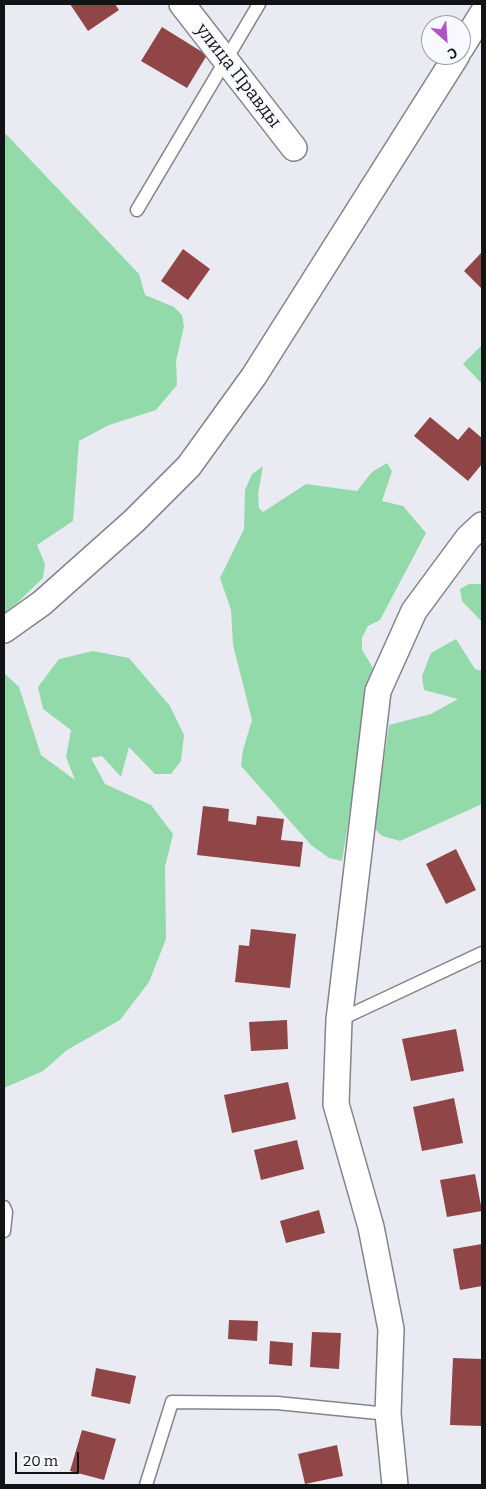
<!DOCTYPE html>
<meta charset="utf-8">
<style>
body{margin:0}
#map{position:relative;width:486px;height:1489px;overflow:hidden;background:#eaebf2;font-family:Bitter,serif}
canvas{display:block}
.frame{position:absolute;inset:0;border:5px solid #121315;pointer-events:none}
.north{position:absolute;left:421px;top:15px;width:50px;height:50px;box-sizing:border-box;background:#f8f9fe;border:1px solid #9c9da1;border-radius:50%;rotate:154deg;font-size:14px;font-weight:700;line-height:20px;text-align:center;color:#121315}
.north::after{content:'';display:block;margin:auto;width:18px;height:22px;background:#ac55c3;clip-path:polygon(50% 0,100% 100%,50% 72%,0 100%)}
.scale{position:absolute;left:15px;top:1452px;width:64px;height:22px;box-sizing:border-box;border:2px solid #121315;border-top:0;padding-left:6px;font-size:15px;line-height:18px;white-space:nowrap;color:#121315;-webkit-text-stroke:4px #f8f9fe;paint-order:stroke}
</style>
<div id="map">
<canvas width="486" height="1489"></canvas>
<div class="frame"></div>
<div class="north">С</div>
<div class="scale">20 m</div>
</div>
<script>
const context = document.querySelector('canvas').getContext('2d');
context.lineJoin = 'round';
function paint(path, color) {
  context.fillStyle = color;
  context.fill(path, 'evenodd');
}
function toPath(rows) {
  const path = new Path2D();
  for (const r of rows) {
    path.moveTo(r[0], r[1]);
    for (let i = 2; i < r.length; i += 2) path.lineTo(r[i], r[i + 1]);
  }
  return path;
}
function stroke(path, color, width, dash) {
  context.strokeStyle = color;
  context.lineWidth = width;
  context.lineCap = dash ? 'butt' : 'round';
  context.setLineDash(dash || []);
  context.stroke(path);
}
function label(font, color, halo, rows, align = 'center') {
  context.font = font + ' Bitter,serif';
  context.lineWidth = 5;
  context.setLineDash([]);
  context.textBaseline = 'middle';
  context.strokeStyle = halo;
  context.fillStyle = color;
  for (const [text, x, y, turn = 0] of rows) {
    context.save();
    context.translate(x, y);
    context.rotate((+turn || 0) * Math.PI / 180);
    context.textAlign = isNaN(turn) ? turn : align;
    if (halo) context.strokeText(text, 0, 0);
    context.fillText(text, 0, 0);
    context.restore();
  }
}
const green = toPath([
 [4,132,139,274,145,295,174,307,182,315,184,326,176,361,177,385,156,410,109,425,79,441,73,521,37,545,45,564,43,578,17,603,4,613],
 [482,345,482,384,463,364],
 [387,463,392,471,382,501,403,506,426,533,380,620,368,626,362,638,362,650,373,668,342,861,329,858,311,845,241,766,243,750,252,720,233,645,231,610,220,578,244,529,245,490,252,474,263,466,258,494,259,508,263,512,306,484,357,491,372,472],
 [469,584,482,584,482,622,462,601,460,589],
 [456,639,475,669,482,671,482,804,400,841,382,836,374,828,389,725,431,714,458,699,424,690,422,676,431,653],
 [93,651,129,658,170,706,184,735,181,761,171,774,155,774,129,747,121,777,102,756,91,758,105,784,151,805,173,834,165,867,166,939,149,982,120,1020,67,1050,43,1071,4,1088,4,673,19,687,41,755,75,780,66,757,71,730,43,709,38,687,59,659]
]);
const building = toPath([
 [70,4,115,4,119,10,88,31],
 [162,27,207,55,187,88,141,61],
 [183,249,210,269,188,300,161,281],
 [482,252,482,289,464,271],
 [430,417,458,440,469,427,482,438,482,464,468,481,414,436],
 [203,806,229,809,228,821,256,825,257,816,284,819,281,840,303,842,300,867,197,855],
 [456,849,476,890,446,904,426,864],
 [251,929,296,934,290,988,235,982,239,945,249,946],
 [287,1020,288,1049,251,1051,249,1022],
 [456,1029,464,1071,411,1081,402,1039],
 [288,1082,296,1119,232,1133,224,1095],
 [454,1098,463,1143,422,1151,413,1107],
 [297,1140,304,1169,261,1180,254,1150],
 [475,1174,482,1211,447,1217,440,1180],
 [319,1210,325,1233,286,1243,280,1221],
 [482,1244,482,1286,460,1290,453,1249],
 [229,1320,258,1321,257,1341,228,1339],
 [312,1332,341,1333,339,1369,310,1367],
 [270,1341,293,1343,292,1366,269,1364],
 [453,1358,482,1359,482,1426,450,1425],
 [96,1368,136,1376,130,1404,91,1396],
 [82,1430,116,1439,104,1480,70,1471],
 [337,1445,343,1476,305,1484,298,1454]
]);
const lane = toPath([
 [137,210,259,4],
 [339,1020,482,953],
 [4,1207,6,1212,4,1231],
 [146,1485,172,1402,277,1403,388,1414]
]);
const street = toPath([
 [182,4,294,148],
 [461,48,482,14],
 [4,630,42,603,134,521,189,466,254,376,457,55],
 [395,1485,388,1414,391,1329,371,1227,336,1104,339,1020,378,691,414,611,468,538,482,525]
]);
const streetNames = [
 ["улица Правды",238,76,52]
];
paint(green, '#93daaa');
paint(building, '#904546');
stroke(lane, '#83848a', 15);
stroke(street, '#83848a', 28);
stroke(lane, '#fff', 12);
stroke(street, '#fff', 25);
label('18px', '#121315', '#f8f9fe', streetNames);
</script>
